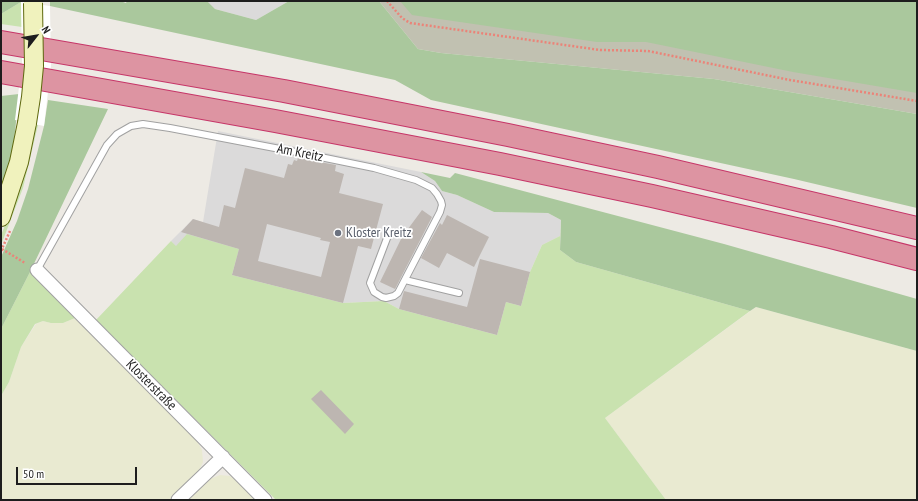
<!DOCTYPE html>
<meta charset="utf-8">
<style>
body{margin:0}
#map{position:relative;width:918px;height:501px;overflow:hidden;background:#edeae4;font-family:"PT Sans Narrow",sans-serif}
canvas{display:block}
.frame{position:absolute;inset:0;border:2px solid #1d1d1d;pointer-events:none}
.north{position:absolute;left:16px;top:16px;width:40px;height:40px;-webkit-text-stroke:3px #fff;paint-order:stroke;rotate:59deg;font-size:11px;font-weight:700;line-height:16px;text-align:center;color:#1d1d1d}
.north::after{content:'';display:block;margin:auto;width:14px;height:18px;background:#1d1d1d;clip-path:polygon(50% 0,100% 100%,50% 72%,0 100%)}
.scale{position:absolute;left:16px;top:467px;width:121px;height:18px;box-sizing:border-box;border:2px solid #1d1d1d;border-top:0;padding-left:5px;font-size:12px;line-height:14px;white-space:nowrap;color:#1d1d1d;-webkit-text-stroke:3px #fff;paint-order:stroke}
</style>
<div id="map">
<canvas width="918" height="501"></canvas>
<div class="frame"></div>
<div class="north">N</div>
<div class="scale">50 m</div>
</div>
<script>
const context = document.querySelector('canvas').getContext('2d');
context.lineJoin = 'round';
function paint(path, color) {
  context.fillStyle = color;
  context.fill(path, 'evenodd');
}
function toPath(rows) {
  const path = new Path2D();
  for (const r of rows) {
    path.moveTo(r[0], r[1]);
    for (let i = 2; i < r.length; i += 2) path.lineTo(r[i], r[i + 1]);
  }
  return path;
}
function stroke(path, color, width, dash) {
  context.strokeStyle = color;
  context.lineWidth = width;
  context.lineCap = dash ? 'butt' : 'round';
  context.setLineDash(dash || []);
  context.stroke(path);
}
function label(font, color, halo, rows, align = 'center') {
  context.font = font + ' "PT Sans Narrow",sans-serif';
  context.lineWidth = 3.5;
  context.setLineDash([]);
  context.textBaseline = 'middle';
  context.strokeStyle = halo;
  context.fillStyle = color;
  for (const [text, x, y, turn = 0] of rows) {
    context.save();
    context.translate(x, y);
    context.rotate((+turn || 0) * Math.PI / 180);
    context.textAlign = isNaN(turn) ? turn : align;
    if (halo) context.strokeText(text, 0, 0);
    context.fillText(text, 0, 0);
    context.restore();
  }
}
const residential = toPath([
 [207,1,289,1,256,20,215,9],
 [218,131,421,172,435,181,442,191,457,195,494,212,548,213,561,220,560,236,542,245,530,272,521,306,506,302,497,335,399,309,384,301,343,303,232,275,238,249,215,243,176,247,171,241,193,219,203,222]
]);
const construction = toPath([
 [379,1,917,1,917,114,714,79,441,53,418,49]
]);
const farmland = toPath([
 [756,307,917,351,917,500,666,500,605,418],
 [75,318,196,439,202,450,203,462,198,473,169,500,1,500,1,396,9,382,21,347,36,324,43,321,51,323,63,323],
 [220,475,230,476,241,484,257,500,188,500,210,479]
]);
const grass = toPath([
 [21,2,22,27,1,24,1,14],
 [35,124,38,125,23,188,1,245,1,235,16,199],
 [187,234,239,249,232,275,343,303,384,301,399,309,497,335,506,302,521,306,530,272,542,245,560,236,560,250,576,262,750,311,605,418,666,500,276,500,96,320,171,241,176,246],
 [30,272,75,318,63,323,51,323,43,321,35,324,21,347,9,382,1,396,1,329]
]);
const forest = toPath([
 [1,1,21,1,21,2,1,14],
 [50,1,120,1,126,3,127,1,207,1,215,9,256,20,289,1,379,1,418,49,441,53,714,79,917,114,917,208,794,179,431,100,395,80,50,6],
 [400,1,917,1,917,93,793,72,646,42,597,42,412,15],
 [19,94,13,150,1,190,1,96],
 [48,100,108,109,30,272,1,329,1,257,17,221,28,189,44,126],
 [421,172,450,178,455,173,724,244,917,299,917,351,756,307,750,311,576,262,560,250,561,220,548,213,494,212,457,195,442,191,435,181]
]);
const pier = toPath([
 [21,2,50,6,51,66,44,126,15,120,22,62]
]);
const building = toPath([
 [298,158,336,165,335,171,344,174,339,193,383,204,371,249,358,246,343,303,232,275,239,249,181,232,193,219,219,227,224,205,235,208,245,168,284,178,288,164,292,165,294,160,297,161],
 [267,224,321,238,320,240,330,242,321,277,258,261],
 [422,210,432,217,395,289,380,282,402,237],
 [447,215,489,237,474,267,447,253,439,268,421,258,440,223,442,225],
 [480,259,530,272,521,306,506,302,497,335,399,309,404,291,467,307],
 [321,390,354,424,345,434,311,399]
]);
const path = toPath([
 [387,1,402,18,410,23,600,50,648,51,790,80,917,101],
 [2,249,25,263],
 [1,251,10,231]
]);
const service = toPath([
 [37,270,107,145,117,134,131,126,143,124,170,128,301,153,374,168,416,180,432,188,437,194,441,201,442,205,440,212,398,293,394,296,386,298,382,297,374,292,370,283,389,233],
 [405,280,459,293]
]);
const minor = toPath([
 [37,270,265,500],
 [178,500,223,457]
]);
const secondary = toPath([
 [1,217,19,162,27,123]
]);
const motorway = toPath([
 [1,42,284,91,508,135,658,167,917,228],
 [1,72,275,121,500,164,652,196,831,237,917,259]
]);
const secondaryBridge = toPath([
 [27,123,31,97,34,66,33,3]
]);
const markers = [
 [338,233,4,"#6b7280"]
];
const streetNames = [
 ["Am Kreitz",300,153,11],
 ["Klosterstraße",151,385,45]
];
const worshipNames = [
 ["Kloster Kreitz",346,233]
];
paint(residential, '#dbdada');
paint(construction, '#c1c1b1');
paint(farmland, '#e9ead1');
paint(grass, '#c9e2af');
paint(forest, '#aac89d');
paint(pier, '#fff');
paint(building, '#bdb6b1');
stroke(service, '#a1a1a1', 8);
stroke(minor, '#a1a1a1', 15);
stroke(secondary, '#5f6910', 20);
stroke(motorway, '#c63668', 24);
stroke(path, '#eb8378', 2.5, [2, 2]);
stroke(service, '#fff', 6);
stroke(minor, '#fff', 13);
stroke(secondary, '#f0f2bd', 18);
stroke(motorway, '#dd94a2', 22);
stroke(secondaryBridge, '#5f6910', 20, []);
stroke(secondaryBridge, '#f0f2bd', 18);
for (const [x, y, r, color] of markers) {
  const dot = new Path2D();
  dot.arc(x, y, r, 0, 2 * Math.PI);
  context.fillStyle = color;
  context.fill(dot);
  stroke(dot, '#fff', 1.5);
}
label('14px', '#1d1d1d', '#fff', streetNames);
label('14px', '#5b616d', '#fff', worshipNames, 'left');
</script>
